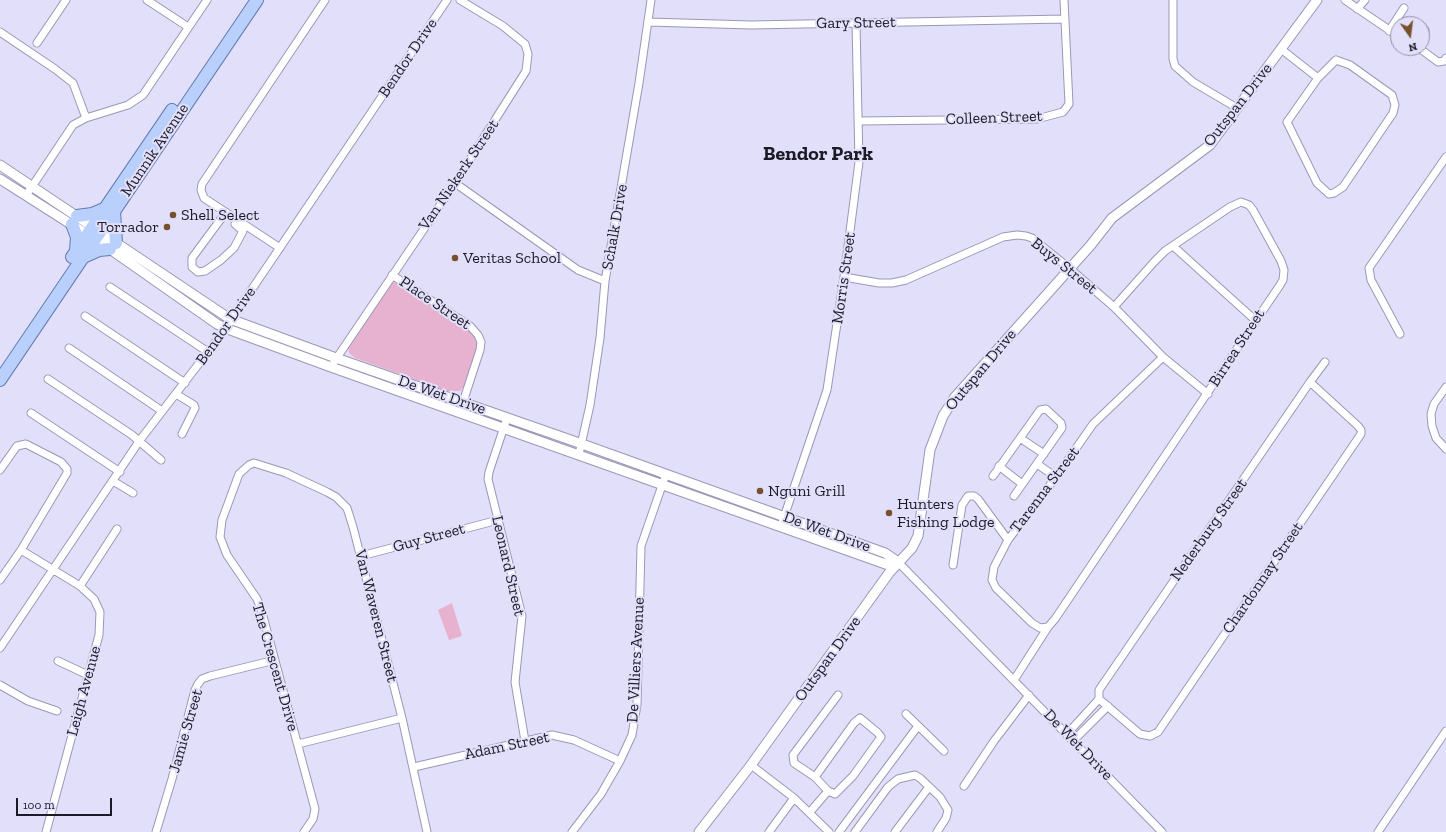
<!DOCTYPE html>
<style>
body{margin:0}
#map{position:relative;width:1446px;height:832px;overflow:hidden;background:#e2dffa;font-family:"Zilla Slab",serif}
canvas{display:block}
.north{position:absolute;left:1390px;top:16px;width:40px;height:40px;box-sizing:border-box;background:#e2dffa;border:1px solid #9290a5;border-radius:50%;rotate:166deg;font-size:11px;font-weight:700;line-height:16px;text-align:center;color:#1b1a26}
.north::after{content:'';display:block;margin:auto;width:14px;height:18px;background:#77512d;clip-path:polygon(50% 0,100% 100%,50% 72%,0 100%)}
.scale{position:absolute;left:16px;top:798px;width:96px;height:18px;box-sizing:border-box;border:2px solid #1b1a26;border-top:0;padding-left:5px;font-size:12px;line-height:14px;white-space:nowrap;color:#1b1a26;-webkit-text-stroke:3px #e2dffa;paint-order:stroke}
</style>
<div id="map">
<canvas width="1446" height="832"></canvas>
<div class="north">N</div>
<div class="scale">100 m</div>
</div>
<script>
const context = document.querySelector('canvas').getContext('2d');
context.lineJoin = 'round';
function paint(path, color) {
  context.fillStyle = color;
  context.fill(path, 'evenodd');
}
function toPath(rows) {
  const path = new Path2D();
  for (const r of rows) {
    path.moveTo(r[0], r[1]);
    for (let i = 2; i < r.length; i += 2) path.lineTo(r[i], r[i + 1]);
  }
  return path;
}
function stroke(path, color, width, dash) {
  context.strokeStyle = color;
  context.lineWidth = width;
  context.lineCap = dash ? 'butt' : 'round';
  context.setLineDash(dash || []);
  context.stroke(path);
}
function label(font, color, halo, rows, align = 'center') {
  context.font = font + ' "Zilla Slab",serif';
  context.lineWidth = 4;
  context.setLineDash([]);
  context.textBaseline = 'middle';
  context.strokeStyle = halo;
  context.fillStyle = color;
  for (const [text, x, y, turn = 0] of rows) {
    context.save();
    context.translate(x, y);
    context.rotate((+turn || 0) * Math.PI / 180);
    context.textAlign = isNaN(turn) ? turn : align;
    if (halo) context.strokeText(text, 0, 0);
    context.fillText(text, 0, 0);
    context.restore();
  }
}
const green = toPath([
 [392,282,400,284,470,330,475,336,477,342,477,349,465,385,460,391,447,391,355,358,349,353,348,348],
 [452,603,462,636,449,640,438,610]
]);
const minor = toPath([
 [147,0,188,27],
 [1173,0,1173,59,1175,66,1193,82,1237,108],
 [1345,0,1398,36],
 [1357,9,1365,0],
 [648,22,751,25,1064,19],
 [1389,31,1404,8],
 [0,32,55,69,73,83,86,118],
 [1422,35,1425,30],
 [37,43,66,0],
 [1419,48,1438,62,1444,61,1446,58],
 [1281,49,1318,78],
 [1336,60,1350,65,1392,95,1395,105,1393,113,1343,187,1334,193,1329,194,1317,183,1287,122,1318,78,1336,60],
 [858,121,1037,119,1063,112,1069,104,1064,0],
 [455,183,578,270,605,281],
 [27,194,73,125,86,118,128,105,143,95,207,0],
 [226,212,192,258,192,267,198,272,205,271,221,260,234,248,243,231,235,224],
 [1173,246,1255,320],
 [280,248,204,198,201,190,202,184,325,0],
 [392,275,470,326,478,335,481,342,480,350,463,402],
 [844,277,879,283,892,283,906,280,1003,237,1017,235,1026,236,1032,238,1069,268,1114,307,1163,357,1208,394],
 [110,287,208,352],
 [1114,307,1154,262,1165,251,1230,207,1241,202,1249,205,1253,210,1281,261,1284,270,1283,280,1280,285,1055,619,1048,627,1040,628,1032,623,996,588,992,580,994,567,1008,540,1056,477,1093,424,1163,357],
 [85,316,185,383],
 [1400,334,1371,280,1369,268,1446,157],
 [69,348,162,411],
 [334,362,455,183,526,71,528,54,525,44,503,26,460,0],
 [48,379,132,435,161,460],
 [1310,382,1358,426,1361,430,1361,434,1158,732,1150,736,1140,734,1099,699,1099,690,1310,382,1325,362],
 [1446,387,1434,404,1431,414,1432,426,1436,438,1446,449],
 [176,394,194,405,195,408,182,434],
 [31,413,120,472],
 [507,418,489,472,488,479,522,616,515,682,525,741],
 [1020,438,1044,454],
 [579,454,590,405,600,338,605,281,639,83,651,0],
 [1037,464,1056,477],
 [999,466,1022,484],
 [0,470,17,446,26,444,61,462,67,469,67,473,21,550,0,580],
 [993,476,1040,410,1046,409,1061,423,1062,428,1014,496],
 [113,481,133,493],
 [781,526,827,390,844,277,859,162,856,23],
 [21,550,80,586,94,599,100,612,99,635,46,832],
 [361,556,498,520],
 [898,562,1162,832],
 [953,565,962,505,968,496,974,496,978,499,1008,540],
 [80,586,117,529],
 [0,648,140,440,221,335,447,0],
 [58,661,88,675],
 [1014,680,1048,627],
 [0,685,28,701,57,711],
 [906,714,944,751],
 [1067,734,1099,699],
 [1073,741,1108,706],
 [298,744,402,718],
 [751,765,794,798,829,832],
 [414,767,552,735,574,740,620,761],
 [815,777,854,723,860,718,878,733,881,737,853,776,835,794,828,791,815,777,794,763,793,755,838,695],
 [964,786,994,741,1029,695],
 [810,812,828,791],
 [156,832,172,779,195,690,198,684,202,679,210,676,275,660],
 [304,832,313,819,315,809,261,609,257,599,227,555,220,537,222,520,239,474,249,465,254,463,286,473,327,492,336,497,347,508,353,527,402,718,427,832],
 [572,832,601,794,620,761,632,735,637,705,641,546,666,474],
 [769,832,794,798],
 [839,832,918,726],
 [855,832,888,787,898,779,915,775,920,778,940,797,948,810,946,818,937,832],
 [895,832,929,787],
 [1378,832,1446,731]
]);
const tertiary = toPath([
 [0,165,230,319,336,358,582,444,885,553,898,562],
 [0,179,110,249,217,324,225,328,331,367,894,567],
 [699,832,751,765,889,573,912,548,918,536,930,450,943,416,955,397,1090,246,1112,218,1210,145,1317,0]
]);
const primary = toPath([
 [114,211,116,243],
 [77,216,92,214,104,209],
 [72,224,77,237,76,250],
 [72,257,172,110],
 [81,258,99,250,110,249],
 [0,380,257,0]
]);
const markers = [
 [173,215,4,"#77512d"],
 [167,227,4,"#77512d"],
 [455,258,4,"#77512d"],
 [760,491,4,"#77512d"],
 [889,513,4,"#77512d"]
];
const streetNames = [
 ["Gary Street",856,23,-1],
 ["Bendor Drive",408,58,-56],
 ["Outspan Drive",1238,105,-52],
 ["Colleen Street",994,118,-2],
 ["Munnik Avenue",155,150,-56],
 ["Van Niekerk Street",459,175,-56],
 ["Schalk Drive",615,227,-80],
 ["Buys Street",1064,266,39],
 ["Morris Street",844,278,-82],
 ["Place Street",435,303,34],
 ["Bendor Drive",226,326,-55],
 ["Birrea Street",1237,348,-57],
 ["Outspan Drive",981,370,-50],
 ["De Wet Drive",442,395,19],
 ["Tarenna Street",1045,490,-53],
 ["Nederburg Street",1209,530,-55],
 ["De Wet Drive",827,532,20],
 ["Guy Street",429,538,-15],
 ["Leonard Street",508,566,77],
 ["Chardonnay Street",1263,578,-56],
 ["Van Waveren Street",376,616,76],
 ["Outspan Drive",828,659,-54],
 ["De Villiers Avenue",636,660,-87],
 ["The Crescent Drive",275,667,74],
 ["Leigh Avenue",84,691,-75],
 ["Jamie Street",186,731,-74],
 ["De Wet Drive",1078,745,46],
 ["Adam Street",507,746,-12]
];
const poiNames = [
 ["Shell Select",181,215],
 ["Torrador",159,227,"right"],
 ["Veritas School",463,258],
 ["Nguni Grill",768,491],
 ["Hunters",897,504],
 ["Fishing Lodge",897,522]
];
const districtNames = [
 ["Bendor Park",818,154]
];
paint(green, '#e6b2cf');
stroke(minor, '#9b97b6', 9);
stroke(tertiary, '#9b97b6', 11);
stroke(primary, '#647cb0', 14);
stroke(minor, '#fff', 7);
stroke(tertiary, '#fff', 9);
stroke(primary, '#bad0fc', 12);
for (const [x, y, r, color] of markers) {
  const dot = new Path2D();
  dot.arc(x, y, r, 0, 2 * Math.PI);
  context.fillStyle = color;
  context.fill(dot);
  stroke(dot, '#e2dffa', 1.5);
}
label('16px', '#1b1a26', '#e2dffa', streetNames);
label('16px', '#1b1a26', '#e2dffa', poiNames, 'left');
label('bold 20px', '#1b1a26', '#e2dffa', districtNames);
</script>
